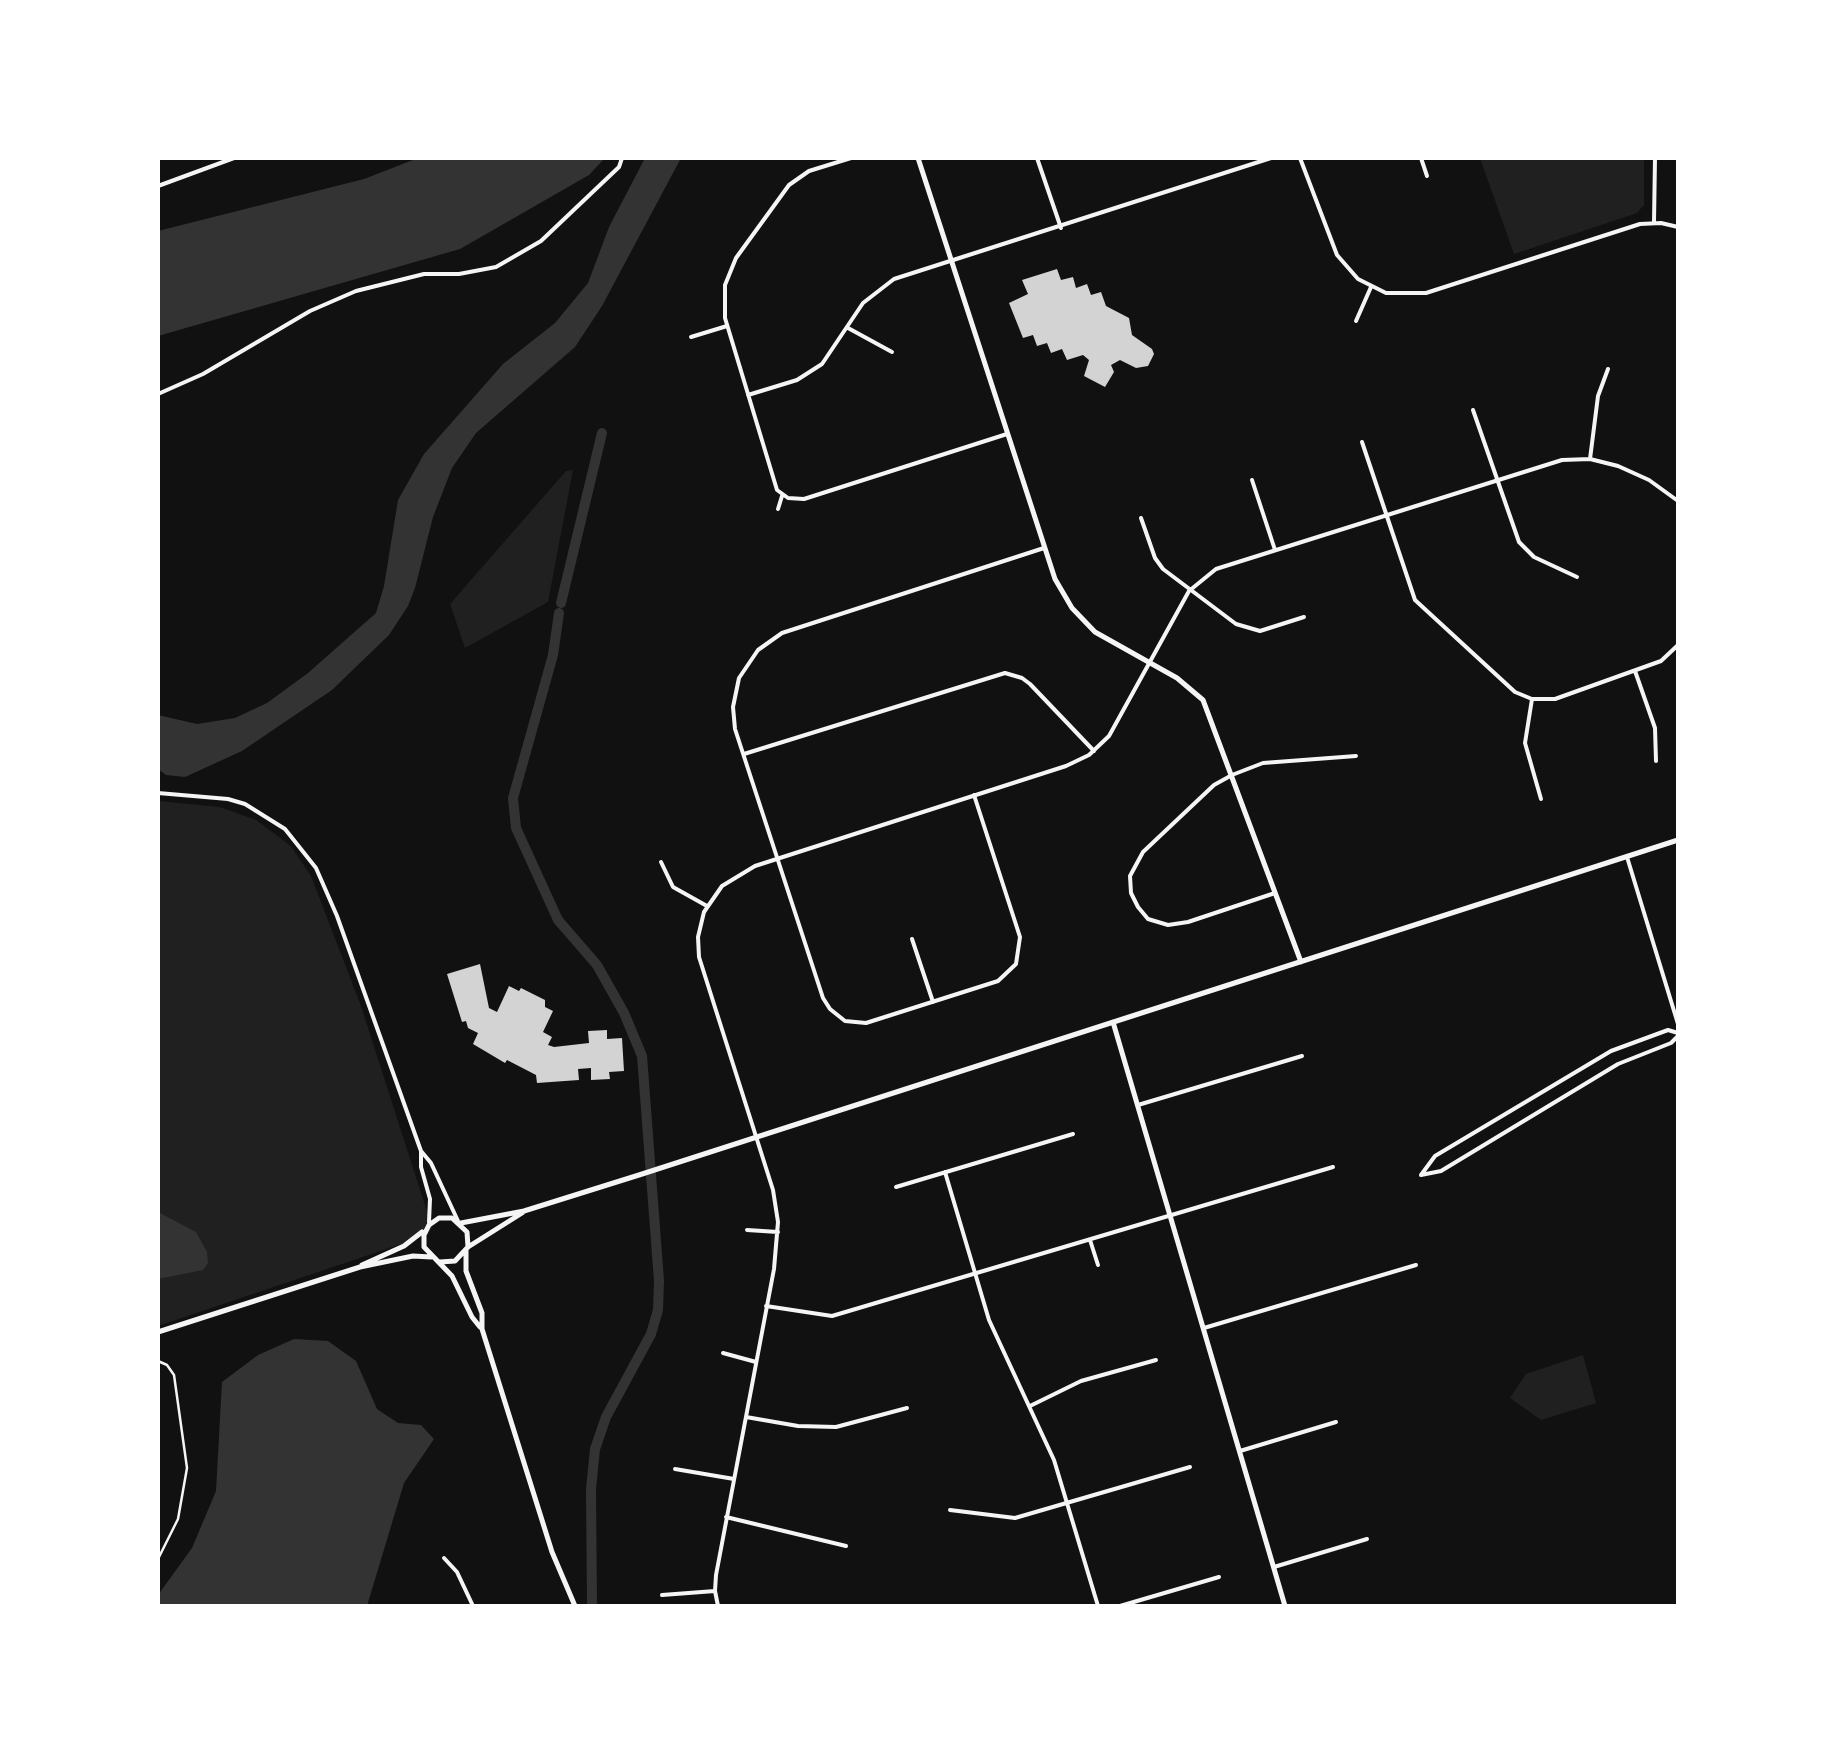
<!DOCTYPE html>
<style>
body{margin:0}
#map{position:relative;width:1836px;height:1764px;overflow:hidden;background:#111;font-family:"Fira Sans Condensed",sans-serif}
canvas{display:block}
.frame{position:absolute;inset:0;border:160px solid #fff;pointer-events:none}
</style>
<div id="map">
<canvas width="1836" height="1764"></canvas>
<div class="frame"></div>
</div>
<script>
const context = document.querySelector('canvas').getContext('2d');
context.lineJoin = 'round';
function paint(path, color) {
  context.fillStyle = color;
  context.fill(path, 'evenodd');
}
function toPath(rows) {
  const path = new Path2D();
  for (const r of rows) {
    path.moveTo(r[0], r[1]);
    for (let i = 2; i < r.length; i += 2) path.lineTo(r[i], r[i + 1]);
  }
  return path;
}
function stroke(path, color, width, dash) {
  context.strokeStyle = color;
  context.lineWidth = width;
  context.lineCap = dash ? 'butt' : 'round';
  context.setLineDash(dash || []);
  context.stroke(path);
}
const green = toPath([
 [1480,158,1644,158,1644,205,1637,213,1514,254],
 [573,470,548,602,465,648,450,604,566,471],
 [158,801,220,807,256,820,291,846,311,876,361,1006,432,1227,428,1235,158,1326],
 [1583,1355,1596,1403,1541,1420,1510,1398,1526,1374]
]);
const water = toPath([
 [418,158,605,158,589,175,460,249,158,336,158,231,364,179],
 [645,158,681,158,602,306,575,347,476,433,452,468,433,517,415,588,408,606,389,635,332,690,242,751,185,777,166,775,158,769,158,715,197,724,235,718,267,703,308,673,376,613,384,586,398,500,424,454,503,364,555,323,588,283,609,227],
 [158,1212,196,1232,207,1252,208,1263,203,1270,158,1279],
 [294,1339,328,1341,356,1361,377,1409,398,1423,421,1425,434,1439,404,1483,367,1606,158,1606,158,1595,192,1548,216,1491,222,1382,258,1355]
]);
const canal = toPath([
 [561,603,602,433],
 [559,613,553,655,513,798,516,828,558,920,597,965,624,1013,642,1056,659,1281,658,1310,651,1334,606,1417,595,1449,591,1489,592,1606]
]);
const building = toPath([
 [1057,269,1061,280,1073,277,1076,288,1087,284,1091,295,1101,292,1106,306,1129,318,1132,335,1152,349,1154,354,1148,366,1136,368,1120,360,1111,365,1114,372,1105,387,1084,376,1089,360,1083,355,1067,360,1062,349,1051,353,1047,343,1037,346,1033,335,1023,338,1009,303,1028,294,1022,280],
 [480,964,489,1008,497,1012,509,986,519,991,521,988,545,1000,545,1007,553,1011,543,1032,552,1037,548,1045,554,1047,589,1043,588,1031,607,1030,607,1039,622,1038,624,1071,609,1072,610,1079,591,1080,591,1068,578,1069,579,1080,537,1083,536,1075,507,1060,505,1063,473,1044,478,1033,468,1028,466,1021,462,1022,447,974]
]);
const path = toPath([
 [158,1361,167,1365,174,1375,187,1468,178,1519,158,1559]
]);
const minor = toPath([
 [851,158,809,171,789,185,736,258,725,285,725,318,777,490,788,498,804,499,1007,434],
 [1037,158,1061,228],
 [1300,158,1337,255,1358,279,1386,293,1426,293,1640,224,1661,223,1678,227],
 [1421,158,1427,176],
 [158,186,234,158],
 [1654,222,1655,158],
 [1356,321,1371,287],
 [848,328,892,352],
 [691,337,727,326],
 [158,394,203,374,310,311,356,291,424,274,459,274,496,267,541,241,619,167,622,158],
 [748,395,797,380,822,364,863,303,894,279,1271,158],
 [1473,410,1519,542,1534,557,1577,577],
 [1362,442,1415,600,1515,692,1532,699,1555,699,1661,661,1678,645],
 [1590,459,1598,396,1608,369],
 [1252,480,1275,550],
 [778,509,782,496],
 [1141,518,1155,558,1163,569,1236,624,1260,631,1304,617],
 [1635,671,1655,728,1656,761],
 [1532,699,1525,743,1541,799],
 [744,754,1005,673,1022,678,1030,684,1094,751],
 [158,793,228,799,245,804,285,829,316,868,337,916,421,1151,421,1167,430,1199,429,1222],
 [974,795,1020,937,1016,964,998,981,866,1023,845,1021,830,1009,823,998,735,729,733,707,739,678,758,650,782,633,1044,548],
 [1627,857,1678,1024],
 [661,862,673,887,707,906],
 [1275,893,1188,922,1168,925,1148,919,1138,907,1131,893,1130,876,1143,852,1214,785,1232,775,1263,763,1356,756],
 [912,939,933,1002],
 [1138,1105,1302,1056],
 [421,1151,431,1163,458,1221],
 [945,1172,989,1320,1054,1460,1098,1606],
 [1421,1175,1435,1156,1611,1051,1668,1030,1678,1033],
 [1421,1175,1441,1171,1618,1064,1671,1043,1678,1036],
 [896,1187,1073,1134],
 [747,1230,778,1232],
 [1090,1240,1098,1265],
 [766,1306,832,1316,1333,1167],
 [1204,1328,1416,1265],
 [723,1353,756,1362],
 [1030,1406,1081,1381,1156,1360],
 [746,1417,798,1426,836,1427,907,1408],
 [1240,1451,1336,1422],
 [675,1469,734,1479],
 [950,1510,1015,1518,1190,1467],
 [726,1517,846,1546],
 [444,1558,457,1572,473,1606],
 [1274,1567,1367,1539],
 [662,1595,715,1591],
 [718,1606,715,1591,716,1575,774,1269,778,1222,773,1190,699,957,698,937,704,912,722,886,755,866,1066,766,1089,755,1109,736,1189,591,1216,569,1562,460,1590,459,1618,466,1649,480,1678,501],
 [1120,1606,1219,1577]
]);
const tertiary = toPath([
 [918,158,1055,579,1072,608,1095,632,1177,678,1203,700,1301,962],
 [1113,1022,1285,1606],
 [461,1223,524,1211,639,1175,1678,840],
 [468,1247,522,1213],
 [466,1251,466,1271,482,1313,482,1329,552,1552,575,1606],
 [440,1262,455,1261,468,1247,467,1232,452,1218,439,1218,429,1225,424,1235,424,1247,452,1276,472,1317,480,1327],
 [362,1265,404,1246,422,1232],
 [158,1332,360,1267,413,1256,431,1257]
]);
paint(green, '#202020');
paint(water, '#333');
stroke(canal, '#333', 10);
paint(building, '#d3d3d3');
stroke(path, '#f5f5f5', 2.5);
stroke(minor, '#f5f5f5', 4);
stroke(tertiary, '#f5f5f5', 5);
</script>
